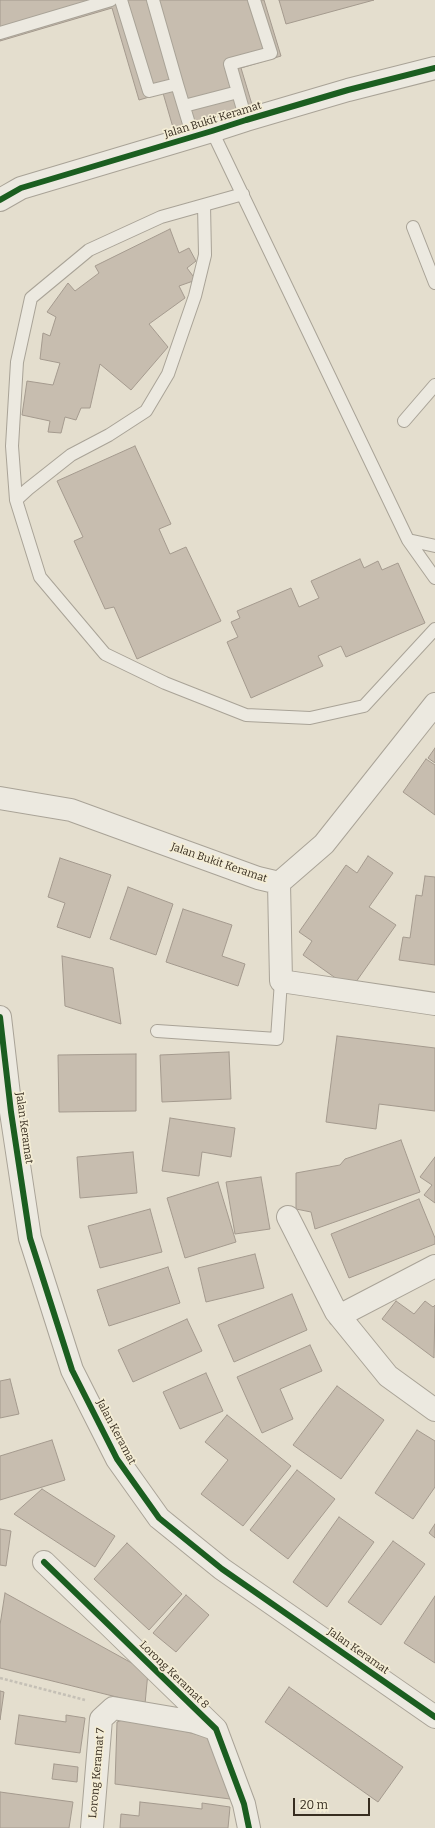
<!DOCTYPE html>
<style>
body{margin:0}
#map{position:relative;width:435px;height:1828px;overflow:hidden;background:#e4dece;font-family:Bitter,serif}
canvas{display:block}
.scale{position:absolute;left:293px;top:1798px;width:77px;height:18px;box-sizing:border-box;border:2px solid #372d20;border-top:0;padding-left:5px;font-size:12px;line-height:14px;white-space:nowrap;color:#372d20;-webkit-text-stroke:3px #f4edd5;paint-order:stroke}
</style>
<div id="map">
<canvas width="435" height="1828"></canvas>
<div class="scale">20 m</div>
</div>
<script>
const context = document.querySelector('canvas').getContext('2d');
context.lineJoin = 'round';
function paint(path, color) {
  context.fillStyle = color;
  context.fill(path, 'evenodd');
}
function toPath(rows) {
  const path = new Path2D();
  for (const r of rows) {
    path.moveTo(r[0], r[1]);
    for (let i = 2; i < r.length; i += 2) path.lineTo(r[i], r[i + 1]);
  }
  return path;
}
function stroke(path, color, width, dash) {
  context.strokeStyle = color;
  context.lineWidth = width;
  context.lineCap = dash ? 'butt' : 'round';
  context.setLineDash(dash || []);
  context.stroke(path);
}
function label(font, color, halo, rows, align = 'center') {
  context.font = font + ' Bitter,serif';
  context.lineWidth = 3.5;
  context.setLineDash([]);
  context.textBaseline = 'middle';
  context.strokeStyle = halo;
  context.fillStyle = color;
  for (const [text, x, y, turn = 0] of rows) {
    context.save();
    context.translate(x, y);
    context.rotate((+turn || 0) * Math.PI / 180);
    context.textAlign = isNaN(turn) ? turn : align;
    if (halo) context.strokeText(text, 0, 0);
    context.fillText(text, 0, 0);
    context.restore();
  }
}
const building = toPath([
 [0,0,264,0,281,56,241,68,253,108,174,131,163,93,139,100,112,8,0,41,0,0],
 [279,0,374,0,286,24,279,0],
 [170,229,179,253,189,248,196,261,187,268,196,280,179,286,185,298,149,324,168,347,131,390,100,364,90,408,81,408,76,420,65,417,61,433,48,432,50,421,22,415,27,381,53,385,60,363,40,359,43,333,50,336,56,317,47,312,68,283,75,291,99,273,95,266,170,229],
 [135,446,171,524,159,529,170,554,186,547,221,621,137,659,114,607,105,609,74,541,83,537,57,481,135,446],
 [360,559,364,568,378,561,382,570,398,563,425,623,346,657,341,646,318,656,323,666,251,698,227,642,238,637,231,622,240,618,237,611,291,588,299,607,319,598,311,581,360,559],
 [435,748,435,763,428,758,435,748],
 [426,759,435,765,435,815,403,792,426,759],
 [368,856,393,873,369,907,396,925,351,989,303,955,312,941,299,932,346,865,357,873,368,856],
 [60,858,111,875,90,938,57,927,65,903,48,897,60,858],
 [425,876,435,877,435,965,399,960,403,937,410,938,416,895,422,896,425,876],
 [128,887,173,904,156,955,110,939,128,887],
 [183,909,232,925,222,956,245,964,238,986,166,962,183,909],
 [62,956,113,968,121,1024,65,1006,62,956],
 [337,1036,435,1048,435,1111,379,1104,376,1129,326,1122,337,1036],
 [229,1052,231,1099,162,1102,160,1055,229,1052],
 [136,1054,136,1111,59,1112,58,1055,136,1054],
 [170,1118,235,1128,231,1157,202,1152,199,1176,162,1171,170,1118],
 [401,1140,420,1192,315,1229,311,1212,296,1209,296,1173,340,1165,345,1159,401,1140],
 [133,1152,137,1193,80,1198,77,1157,133,1152],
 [435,1157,435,1203,424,1195,432,1185,420,1177,435,1157],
 [261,1177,270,1229,235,1234,226,1182,261,1177],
 [218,1182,236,1242,185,1258,167,1198,218,1182],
 [419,1199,435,1238,435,1244,349,1278,331,1234,419,1199],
 [150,1209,162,1252,100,1268,88,1226,150,1209],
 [255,1254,264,1288,206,1302,198,1268,255,1254],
 [168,1267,180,1303,109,1326,97,1290,168,1267],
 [292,1294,307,1330,234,1362,218,1325,292,1294],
 [396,1301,414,1314,425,1301,433,1307,435,1305,434,1358,382,1319,396,1301],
 [187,1319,202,1351,133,1382,118,1350,187,1319],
 [310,1345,322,1371,280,1389,293,1419,262,1433,237,1377,310,1345],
 [206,1373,223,1411,180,1429,163,1392,206,1373],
 [10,1379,19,1414,0,1418,0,1381,10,1379],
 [337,1386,384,1420,341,1479,293,1445,337,1386],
 [227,1415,291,1466,243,1526,201,1494,228,1460,205,1442,227,1415],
 [417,1430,435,1441,435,1487,413,1519,375,1493,417,1430],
 [52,1440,65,1480,0,1500,0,1456,52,1440],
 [297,1470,335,1499,288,1559,250,1530,297,1470],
 [42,1489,115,1536,95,1567,14,1514,42,1489],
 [339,1517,374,1542,327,1607,293,1582,339,1517],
 [435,1524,435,1538,429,1533,435,1524],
 [0,1529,11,1531,6,1566,0,1565,0,1529],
 [393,1541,425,1564,381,1625,348,1602,393,1541],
 [127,1543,182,1594,149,1630,94,1579,127,1543],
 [5,1593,148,1672,145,1704,0,1668,0,1625,5,1593],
 [186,1595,209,1615,176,1652,153,1633,186,1595],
 [435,1596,435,1663,404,1643,435,1596],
 [289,1687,403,1767,378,1802,265,1722,289,1687],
 [0,1691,4,1692,0,1720,0,1691],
 [19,1715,66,1722,66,1715,85,1718,80,1753,15,1744,19,1715],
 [130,1717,214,1739,230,1799,115,1784,117,1722,130,1717],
 [54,1764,78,1767,77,1782,52,1779,54,1764],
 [0,1792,73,1802,69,1828,0,1828,0,1792],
 [140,1802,202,1809,202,1803,230,1807,228,1828,120,1828,121,1814,139,1816,140,1802]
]);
const path = toPath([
 [0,1678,85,1700]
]);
const lane = toPath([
 [121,0,149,91,177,84,193,137],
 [153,0,177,84],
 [0,33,111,0],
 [184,106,238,92],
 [246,120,230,64,271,53,254,0],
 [212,131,408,540,435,578],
 [243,194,161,217,89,250,31,298,17,362,12,446,16,500,40,577,105,654,165,683,246,715,310,718,364,706,435,629],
 [413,227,435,283],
 [404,421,435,385],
 [16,500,28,489,71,455,109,435,146,411,168,374,195,296,205,255,204,205],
 [408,540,435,546],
 [157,1031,277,1039,281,981]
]);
const street = toPath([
 [0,200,21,188,212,131,246,120,348,90,435,68],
 [0,798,71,810,258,878,279,883],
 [279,883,281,981,435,1004],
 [279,883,324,844,435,704],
 [0,1017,11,1112,30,1238,72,1370,117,1459,159,1518,222,1569,435,1717],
 [288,1217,336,1312,388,1376,435,1410],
 [339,1316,435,1266],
 [44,1562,216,1729,244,1804,249,1828],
 [92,1828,101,1719,113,1708,195,1722,215,1729]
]);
const cycleway = toPath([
 [0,200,21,188,212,131,246,120,348,90,435,68],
 [0,1017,11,1112,30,1238,72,1370,117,1459,159,1518,222,1569,435,1717],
 [44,1562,216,1729,244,1804,249,1828]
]);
const streetNames = [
 ["Jalan Bukit Keramat",213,120,-17],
 ["Jalan Bukit Keramat",219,863,19],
 ["Jalan Keramat",24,1128,82],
 ["Jalan Keramat",116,1432,62],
 ["Jalan Keramat",358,1651,35],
 ["Lorong Keramat 8",174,1675,44],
 ["Lorong Keramat 7",97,1773,-85]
];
paint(building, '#c7bdaf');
stroke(building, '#a49a8e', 1);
stroke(lane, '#a9a397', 14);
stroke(street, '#a9a397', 24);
stroke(path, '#c5c0b6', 2.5, [3, 2]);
stroke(lane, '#ece9e0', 12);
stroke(street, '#ece9e0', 22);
stroke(cycleway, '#1b5e20', 6);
label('11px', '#372d20', '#f4edd5', streetNames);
</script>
